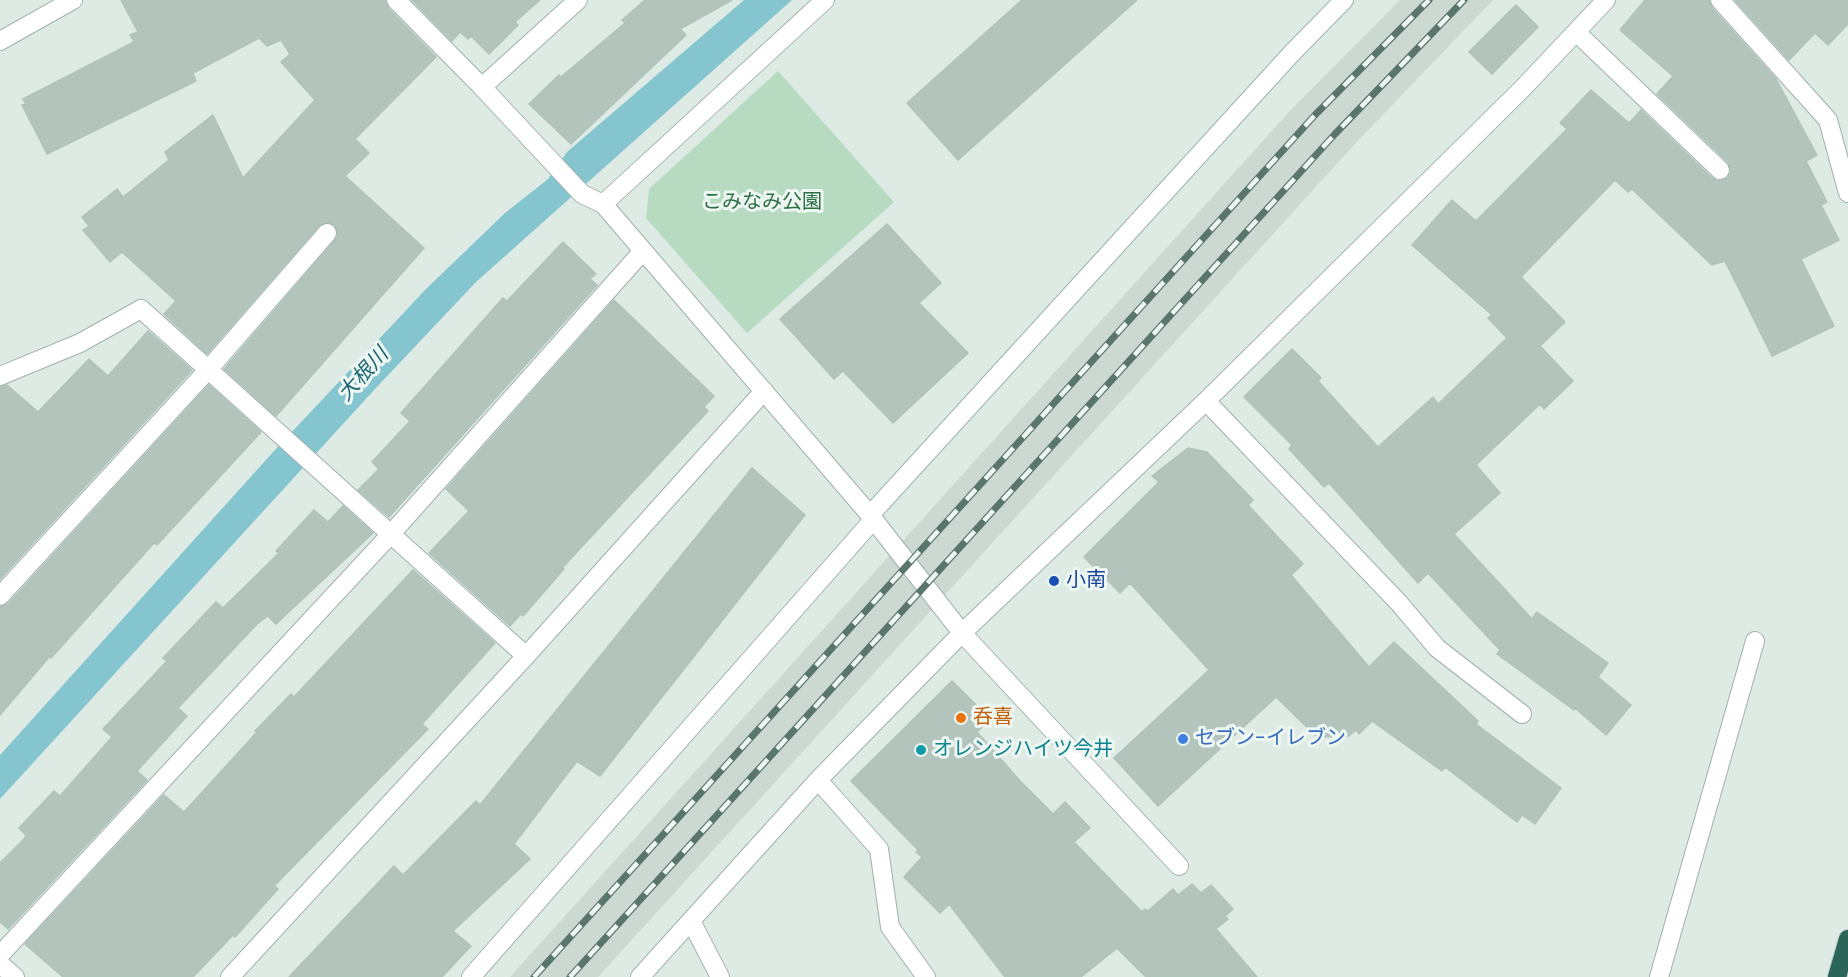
<!DOCTYPE html>
<meta charset="utf-8">
<style>
body{margin:0}
canvas{display:block;background:#deeae4}
</style>
<canvas width="1848" height="977"></canvas>
<script>
const context = document.querySelector('canvas').getContext('2d');
context.lineJoin = 'round';
function paint(path, color) {
  context.fillStyle = color;
  context.fill(path, 'evenodd');
}
function toPath(rows) {
  const path = new Path2D();
  for (const r of rows) {
    path.moveTo(r[0], r[1]);
    for (let i = 2; i < r.length; i += 2) path.lineTo(r[i], r[i + 1]);
  }
  return path;
}
function stroke(path, color, width, dash) {
  context.strokeStyle = color;
  context.lineWidth = width;
  context.lineCap = dash ? 'butt' : 'round';
  context.setLineDash(dash || []);
  context.stroke(path);
}
function label(font, color, halo, rows, align = 'center') {
  context.font = font + ' Poppins,"Noto Sans JP",sans-serif';
  context.lineWidth = 6;
  context.setLineDash([]);
  context.textBaseline = 'middle';
  context.strokeStyle = halo;
  context.fillStyle = color;
  for (const [text, x, y, turn = 0] of rows) {
    context.save();
    context.translate(x, y);
    context.rotate((+turn || 0) * Math.PI / 180);
    context.textAlign = isNaN(turn) ? turn : align;
    if (halo) context.strokeText(text, 0, 0);
    context.fillText(text, 0, 0);
    context.restore();
  }
}
const built = toPath([
 [1400,0,1493,0,1353,146,598,977,510,977,1288,113]
]);
const green = toPath([
 [778,71,894,202,747,333,646,218,649,189]
]);
const water = toPath([
 [744,0,792,0,476,282,375,389,0,799,0,755,274,451,426,289,505,213,548,179,567,152]
]);
const building = toPath([
 [121,0,385,0,388,8,436,57,355,139,369,153,345,176,424,248,276,416,224,369,335,240,338,235,335,225,329,222,319,226,207,354,164,314,176,301,122,252,110,262,83,230,89,226,82,217,117,189,123,197,169,160,165,152,213,115,243,178,315,100,281,62,290,54,281,40,267,46,259,38,193,73,196,81,47,154,22,105,26,104,23,99,134,42,130,35,138,32,121,0],
 [412,0,540,0,515,22,518,25,489,54,471,36,468,39,460,32,452,41,412,0],
 [645,0,732,0,680,29,686,35,571,144,529,104,559,75,561,77,625,23,622,20,645,0],
 [1022,0,1137,0,958,160,907,103,1022,0],
 [1645,0,1709,0,1712,8,1776,79,1817,155,1806,161,1827,202,1821,205,1839,240,1801,259,1834,326,1772,356,1725,261,1712,265,1632,189,1628,192,1615,180,1521,277,1565,322,1540,346,1573,381,1544,409,1540,404,1476,465,1500,493,1454,534,1532,619,1537,612,1608,663,1598,677,1631,705,1606,735,1575,708,1574,710,1497,654,1500,650,1428,573,1418,583,1329,483,1324,487,1289,449,1292,445,1244,397,1292,349,1321,378,1318,381,1378,447,1433,397,1438,404,1507,338,1488,318,1492,315,1412,245,1452,200,1476,221,1567,129,1560,123,1591,90,1629,123,1641,110,1712,178,1718,181,1728,178,1731,172,1728,162,1657,94,1673,76,1620,30,1645,0],
 [1735,0,1848,0,1848,24,1828,45,1815,33,1789,60,1735,0],
 [1516,5,1538,27,1492,74,1469,52,1516,5],
 [887,224,941,283,919,303,968,353,893,423,843,371,834,379,780,319,887,224],
 [563,242,596,274,590,279,597,285,389,517,358,490,379,469,372,462,410,421,401,413,503,298,507,301,563,242],
 [614,300,714,396,704,407,708,411,562,568,564,569,523,616,521,614,510,626,429,553,469,511,446,489,614,300],
 [148,331,192,370,0,579,0,387,7,385,38,412,89,359,108,376,148,331],
 [209,385,261,432,157,545,154,543,51,658,50,656,0,715,0,607,8,604,209,385],
 [1188,448,1207,452,1253,500,1248,505,1303,564,1291,575,1369,667,1394,642,1478,721,1476,724,1561,788,1535,824,1522,815,1517,822,1445,767,1442,771,1372,721,1359,734,1356,730,1349,736,1317,737,1276,697,1158,806,1114,758,1209,670,1130,583,1120,593,1084,557,1159,482,1152,476,1188,448],
 [752,468,805,515,600,776,577,761,514,844,530,859,453,931,471,946,442,977,289,977,394,866,403,875,476,801,480,805,752,468],
 [343,506,373,533,276,624,268,616,257,624,178,708,187,716,137,771,147,780,8,929,0,922,0,863,24,839,26,835,19,828,54,791,60,796,112,737,103,729,167,661,163,658,216,602,223,608,279,553,276,551,314,510,328,522,343,506],
 [413,570,495,643,422,724,428,729,274,886,278,889,235,937,233,935,193,977,63,977,25,944,164,795,184,812,257,732,255,731,291,694,294,697,413,570],
 [952,681,990,719,977,732,1021,782,1053,814,1065,802,1090,828,1074,842,1142,912,1145,909,1148,911,1173,889,1178,895,1192,884,1201,893,1211,885,1233,909,1225,916,1228,919,1216,929,1257,977,1146,977,1117,948,1081,977,1005,977,949,904,940,913,904,877,922,857,916,852,918,850,851,781,952,681]
]);
const lane = toPath([
 [962,633,1179,866],
 [691,921,720,977]
]);
const street = toPath([
 [396,0,482,87,582,194,603,204,870,515,962,633],
 [1720,0,1828,120,1848,193],
 [1576,32,1720,170],
 [0,41,73,0],
 [482,87,578,0],
 [603,204,825,0],
 [0,376,80,343,141,309,526,656],
 [1206,401,1399,603,1437,648,1522,714],
 [0,596,207,371,327,233],
 [818,780,879,849,890,927,926,977],
 [0,955,390,535,642,252],
 [0,964,15,977],
 [230,977,526,656,764,391],
 [471,977,873,520],
 [640,977,818,780,962,633,1206,401,1523,88,1606,0],
 [1659,977,1755,641]
]);
const secondary = toPath([
 [870,515,1292,53,1344,0]
]);
const highway = toPath([
 [1837,977,1848,939]
]);
const rail = toPath([
 [534,977,1315,115,1429,0],
 [570,977,1335,134,1464,0]
]);
const markers = [
 [1054,581,6,"#1a4fb4"],
 [961,718,6,"#e8710a"],
 [1183,739,6,"#3f7fe0"],
 [921,750,6,"#0f9aa8"]
];
const parkNames = [
 ["こみなみ公園",762,203]
];
const transitNames = [
 ["小南",1066,581]
];
const foodNames = [
 ["呑喜",973,718]
];
const shopNames = [
 ["セブン-イレブン",1195,739]
];
const cultureNames = [
 ["オレンジハイツ今井",933,750]
];
const waterNames = [
 ["大根川",364,375,-48]
];
paint(built, '#ccd9d3');
paint(green, '#b6dbc0');
paint(water, '#85c5d0');
paint(building, '#b3c4bd');
stroke(building, '#b0c3bb', 1.5);
stroke(lane, '#a1b1ab', 20);
stroke(street, '#a1b1ab', 20);
stroke(secondary, '#9db5ac', 20);
stroke(highway, '#bcc4c2', 20);
stroke(lane, '#fff', 18);
stroke(street, '#fff', 18);
stroke(secondary, '#fff', 18);
stroke(highway, '#2b6558', 18);
stroke(rail, '#59756d', 7);
stroke(rail, '#eef6f2', 4.5, [14]);
for (const [x, y, r, color] of markers) {
  const dot = new Path2D();
  dot.arc(x, y, r, 0, 2 * Math.PI);
  context.fillStyle = color;
  context.fill(dot);
  stroke(dot, '#eef6f2', 2);
}
label('20px', '#2a6f44', '#eef6f2', parkNames);
label('20px', '#164399', '#eef6f2', transitNames, 'left');
label('20px', '#c56008', '#eef6f2', foodNames, 'left');
label('20px', '#366cbe', '#eef6f2', shopNames, 'left');
label('20px', '#0d838f', '#eef6f2', cultureNames, 'left');
label('italic 21px', '#1a6674', '#eef6f2', waterNames);
</script>
